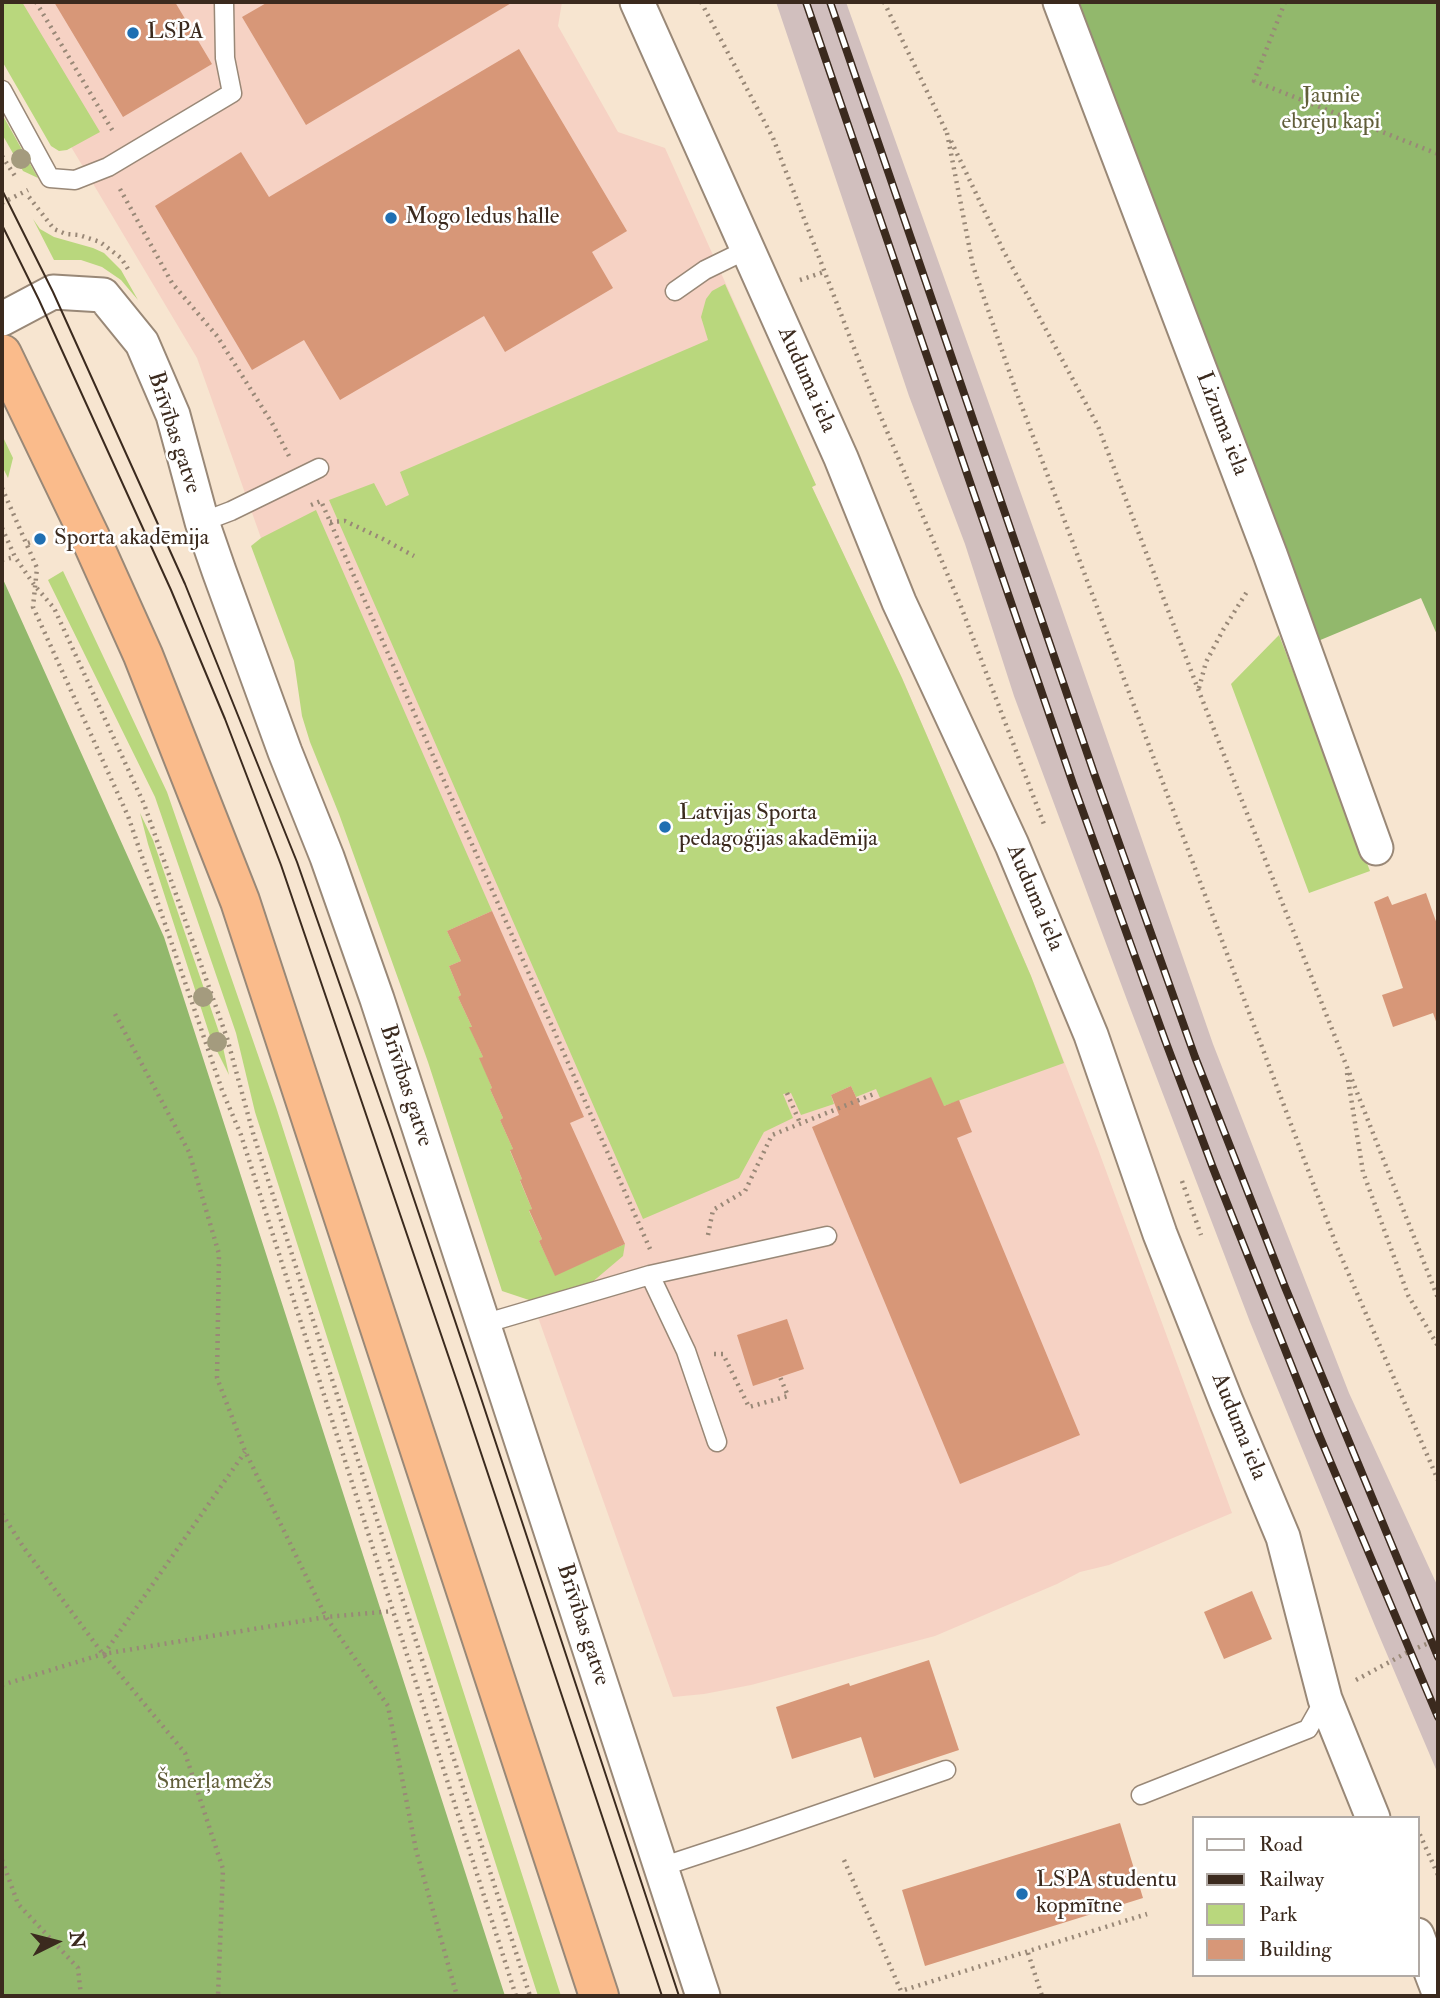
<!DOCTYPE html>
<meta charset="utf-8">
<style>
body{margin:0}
#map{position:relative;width:1440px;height:1998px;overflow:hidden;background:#f7e5d0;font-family:"IM FELL Double Pica",serif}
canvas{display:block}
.frame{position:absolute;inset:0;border:4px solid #3b2a1e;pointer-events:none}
.legend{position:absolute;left:1192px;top:1816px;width:228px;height:161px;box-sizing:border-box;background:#fff;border:2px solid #b1aaa5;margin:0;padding:9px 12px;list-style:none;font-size:21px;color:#3b2a1e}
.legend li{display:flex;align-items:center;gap:14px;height:35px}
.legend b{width:35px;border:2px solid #b1aaa5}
.north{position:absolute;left:21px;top:1907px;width:70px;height:70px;-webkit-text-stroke:5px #fff;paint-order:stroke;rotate:84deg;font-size:19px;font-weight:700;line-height:28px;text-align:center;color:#3b2a1e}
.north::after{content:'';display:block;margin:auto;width:24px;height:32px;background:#3b2a1e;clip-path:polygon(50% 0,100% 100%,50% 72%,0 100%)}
</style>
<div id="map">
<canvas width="1440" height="1998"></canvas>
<div class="frame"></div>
<ul class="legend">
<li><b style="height:9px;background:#fff"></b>Road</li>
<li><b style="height:9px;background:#3b2a1e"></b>Railway</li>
<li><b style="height:19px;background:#b9d77d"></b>Park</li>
<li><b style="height:19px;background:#d79778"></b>Building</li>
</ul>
<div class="north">N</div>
</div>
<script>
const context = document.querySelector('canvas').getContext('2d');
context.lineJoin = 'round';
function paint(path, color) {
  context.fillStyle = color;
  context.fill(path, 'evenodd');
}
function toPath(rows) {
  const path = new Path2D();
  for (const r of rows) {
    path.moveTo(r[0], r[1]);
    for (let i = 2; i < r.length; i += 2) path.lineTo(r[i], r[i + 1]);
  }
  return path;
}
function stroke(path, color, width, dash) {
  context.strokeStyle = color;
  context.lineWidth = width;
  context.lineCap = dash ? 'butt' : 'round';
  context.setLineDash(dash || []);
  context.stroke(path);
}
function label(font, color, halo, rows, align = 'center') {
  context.font = font + ' "IM FELL Double Pica",serif';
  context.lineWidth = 5;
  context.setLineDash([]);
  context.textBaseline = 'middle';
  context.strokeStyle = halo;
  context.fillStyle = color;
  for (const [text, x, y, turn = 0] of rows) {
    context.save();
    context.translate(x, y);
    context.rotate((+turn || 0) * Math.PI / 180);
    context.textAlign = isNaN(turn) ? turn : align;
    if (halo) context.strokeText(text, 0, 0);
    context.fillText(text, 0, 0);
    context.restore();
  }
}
const built = toPath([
 [2,2,562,2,558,26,618,132,665,148,816,485,812,487,902,678,1031,976,1098,1149,1232,1513,1109,1565,1080,1572,1057,1584,935,1636,751,1685,704,1694,673,1697,197,358,2,31]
]);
const industrial = toPath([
 [776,2,846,2,1055,589,1213,1044,1349,1393,1438,1587,1438,1774,1375,1626,1250,1322,1127,1000,1014,696,965,544,909,396]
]);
const green = toPath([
 [2,2,22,2,100,132,67,150,59,151,51,146,2,61],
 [2,114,38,178,23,171,2,134],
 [33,219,40,229,54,237,93,248,104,253,121,270,138,300,121,280,102,267,81,260,54,260],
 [725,284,816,485,812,487,902,678,1031,976,1064,1063,944,1106,880,1098,876,1089,856,1097,851,1086,831,1095,834,1104,801,1115,791,1093,783,1094,793,1118,764,1132,739,1178,643,1219,329,500,374,483,386,506,409,495,400,472,708,340,701,317,706,299,712,291],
 [2,435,13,458,8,478,2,466],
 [316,510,492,911,447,931,461,961,449,966,461,995,458,997,472,1027,470,1028,483,1057,480,1058,492,1088,490,1089,503,1118,500,1120,513,1149,510,1151,522,1179,520,1181,532,1209,529,1211,542,1239,539,1241,555,1275,625,1244,623,1256,584,1289,532,1301,502,1291,428,1062,339,814,310,742,302,716,294,661,251,546,261,538],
 [63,571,167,792,276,1107,561,1996,538,1996,255,1112,236,1033,155,797,48,580],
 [1279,635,1370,871,1309,893,1231,684],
 [140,813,153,840,221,1038,229,1075,211,1039,148,844]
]);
const forest = toPath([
 [1079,2,1438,2,1438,637,1421,598,1318,641],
 [2,577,164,937,505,1996,2,1996]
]);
const building = toPath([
 [54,2,175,2,212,64,123,117],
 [268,2,513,2,306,125,242,17],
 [519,49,627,231,592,252,613,288,505,352,484,316,340,400,304,340,252,370,155,206,241,152,269,197],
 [1426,893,1438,927,1438,1027,1433,1013,1393,1027,1382,995,1403,988,1374,902,1388,896,1392,905],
 [492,911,584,1117,570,1123,625,1244,555,1276,539,1241,542,1239,529,1210,532,1209,520,1180,522,1179,510,1150,513,1149,500,1120,503,1118,490,1089,492,1088,479,1058,483,1057,469,1027,472,1027,458,997,461,995,449,966,461,961,447,931],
 [931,1077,944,1106,959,1100,972,1132,957,1138,1080,1435,960,1484,812,1127,839,1115,831,1095,851,1086,860,1106],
 [787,1319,804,1369,753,1386,737,1335],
 [1252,1591,1272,1639,1224,1659,1204,1612],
 [929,1660,959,1750,874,1778,861,1737,792,1759,776,1707,849,1683,850,1686],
 [1120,1823,1143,1898,925,1966,902,1890]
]);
const path = toPath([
 [36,2,114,133],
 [701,2,773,138,878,410,960,604,1045,827],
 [884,2,947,133],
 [1285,2,1254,81,1438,154],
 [947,133,973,266,1016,391,1337,1247,1438,1480],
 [951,141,1003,250,1098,426,1198,689,1438,1298],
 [2,156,15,176],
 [120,189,172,283,217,336,272,423,289,456],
 [29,197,54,229,66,234,79,235,100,242,121,258,128,269],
 [2,203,28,190],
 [800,280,824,272],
 [2,488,37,568,33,607,128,816,222,1090,241,1135,516,1996],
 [311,505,321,501,650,1249],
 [330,522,345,521,383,539,414,556],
 [2,528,15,557,35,586,54,608,144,804,227,1038,253,1133,530,1996],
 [28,543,40,539],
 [2,560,15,557],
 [1199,688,1206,662,1223,630,1248,590],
 [115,1014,189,1152,219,1254,217,1378,245,1451,326,1617,388,1706,416,1850,457,1996],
 [1347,1073,1363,1172,1408,1295,1438,1346],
 [787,1093,800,1123],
 [1182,1181,1201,1235],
 [708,1235,713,1210,745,1191,772,1135,874,1094],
 [714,1354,723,1354,749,1407,788,1396,780,1377],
 [2,1514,24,1548,103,1654,185,1753,223,1869,218,1996],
 [104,1654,245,1452],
 [1356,1680,1410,1651,1438,1639],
 [2,1685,103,1654,326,1617,393,1611],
 [1417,1828,1438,1875],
 [2,1860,18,1904,78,1968,81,1996],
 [844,1860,901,1991,1147,1914],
 [1028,1953,1042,1996]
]);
const service = toPath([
 [2,90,50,178,75,180,108,167,232,93,225,58,224,2],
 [675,291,705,270,746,250],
 [202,522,231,511,319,468],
 [650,1275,686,1351,717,1442],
 [483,1324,650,1275,827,1236],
 [1141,1795,1308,1729,1325,1699],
 [661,1867,746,1839,946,1770]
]);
const minor = toPath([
 [637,2,841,458,899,602,1012,845,1091,1035,1160,1234,1226,1401,1283,1537,1325,1699,1373,1818],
 [1060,2,1270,554,1376,848],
 [2,319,53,292,103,295,142,343,173,415,202,522,219,571,285,752,327,857,377,999,703,1996],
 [1417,1935,1438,1990]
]);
const trunk = toPath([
 [2,354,90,537,143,655,240,901,599,1996]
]);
const tram = toPath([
 [2,190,53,292,185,584,297,862,391,1131,478,1389,679,1996],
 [2,225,39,300,171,590,225,719,281,865,462,1396,662,1996]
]);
const rail = toPath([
 [806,2,1073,784,1165,1040,1213,1168,1319,1435,1438,1717],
 [830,2,1094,773,1195,1057,1285,1287,1438,1657]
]);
const trees = [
 [21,159],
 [203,997],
 [217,1042]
];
const markers = [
 [133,33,7,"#1f6fb2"],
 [391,218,7,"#1f6fb2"],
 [40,539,7,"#1f6fb2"],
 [665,827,7,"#1f6fb2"],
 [1022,1894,7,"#1f6fb2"]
];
const poiNames = [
 ["LSPA",147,33],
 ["Mogo ledus halle",405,218],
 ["Sporta akadēmija",54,539],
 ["Latvijas Sporta",679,814],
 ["pedagoģijas akadēmija",679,840],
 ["LSPA studentu",1036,1881],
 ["kopmītne",1036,1907]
];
const parkNames = [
 ["Jaunie",1331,97],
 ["ebreju kapi",1331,123],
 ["Šmerļa mežs",214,1783]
];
const streetNames = [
 ["Auduma iela",806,380,66],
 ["Lizuma iela",1221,424,69],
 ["Brīvības gatve",173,433,72],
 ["Auduma iela",1034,898,67],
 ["Brīvības gatve",405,1086,72],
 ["Auduma iela",1238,1427,68],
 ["Brīvības gatve",582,1625,72]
];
paint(built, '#f6d2c4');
paint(industrial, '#d1bfbe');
paint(green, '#b9d77d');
paint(forest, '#92b86c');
paint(building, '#d79778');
stroke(service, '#987', 21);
stroke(minor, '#987', 37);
stroke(trunk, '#987', 42);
stroke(path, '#987', 4.5, [2, 5]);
stroke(service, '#fff', 18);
stroke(minor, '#fff', 33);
stroke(trunk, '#fabb8b', 38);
stroke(tram, '#3b2a1e', 2);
stroke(rail, '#3b2a1e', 8);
stroke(rail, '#fff', 5, [16]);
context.fillStyle = '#a49b7e';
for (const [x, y] of trees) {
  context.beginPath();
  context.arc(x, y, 10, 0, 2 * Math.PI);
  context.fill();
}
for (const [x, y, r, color] of markers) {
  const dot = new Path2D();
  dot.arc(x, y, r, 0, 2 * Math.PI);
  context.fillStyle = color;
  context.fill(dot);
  stroke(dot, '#fff', 2.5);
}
label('23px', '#3b2a1e', '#fff', poiNames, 'left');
label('23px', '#615e3a', '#fff', parkNames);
label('23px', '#3b2a1e', '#fff', streetNames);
</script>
